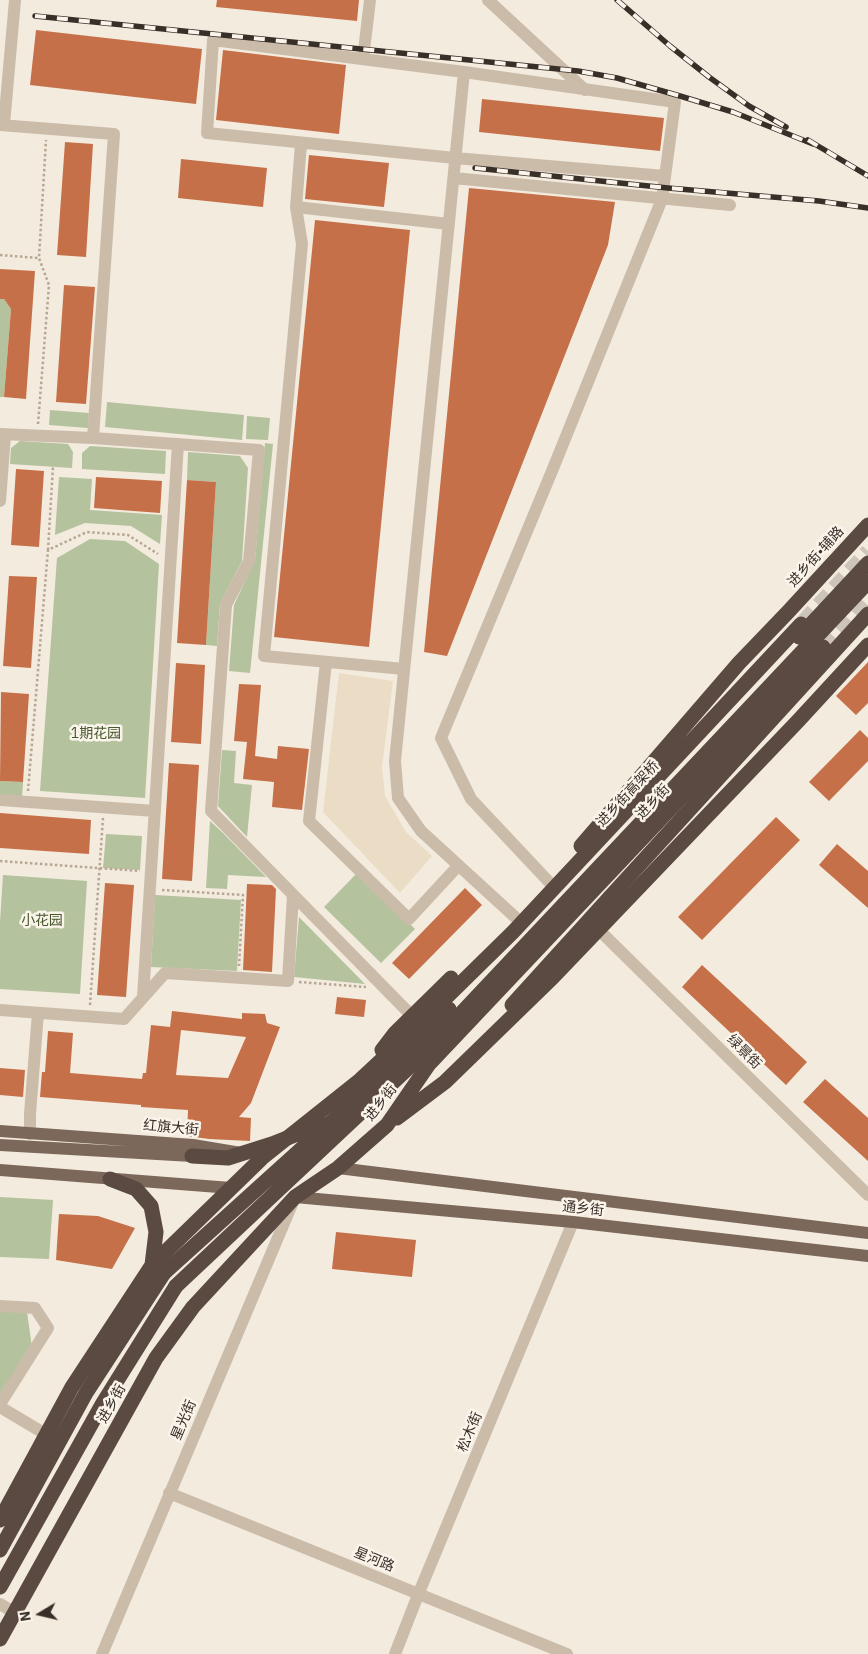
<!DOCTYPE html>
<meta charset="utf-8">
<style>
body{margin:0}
#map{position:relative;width:868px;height:1654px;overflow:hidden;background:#f3ebde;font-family:"IBM Plex Sans",sans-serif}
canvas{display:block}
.north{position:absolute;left:15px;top:1589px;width:50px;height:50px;-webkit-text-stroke:4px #faf4eb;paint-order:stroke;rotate:261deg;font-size:14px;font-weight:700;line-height:20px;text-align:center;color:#392f29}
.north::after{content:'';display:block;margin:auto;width:18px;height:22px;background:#392f29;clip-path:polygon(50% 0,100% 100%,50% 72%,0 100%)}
</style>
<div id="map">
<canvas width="868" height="1654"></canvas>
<div class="north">N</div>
</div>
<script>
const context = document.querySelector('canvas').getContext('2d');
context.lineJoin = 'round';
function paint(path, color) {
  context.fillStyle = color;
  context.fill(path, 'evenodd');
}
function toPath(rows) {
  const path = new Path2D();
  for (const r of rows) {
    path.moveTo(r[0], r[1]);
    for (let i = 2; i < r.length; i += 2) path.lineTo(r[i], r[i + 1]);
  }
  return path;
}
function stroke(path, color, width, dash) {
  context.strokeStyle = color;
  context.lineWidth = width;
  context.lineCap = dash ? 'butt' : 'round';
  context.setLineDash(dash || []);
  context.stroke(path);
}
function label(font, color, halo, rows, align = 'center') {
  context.font = font + ' "IBM Plex Sans","Noto Sans SC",sans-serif';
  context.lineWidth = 5;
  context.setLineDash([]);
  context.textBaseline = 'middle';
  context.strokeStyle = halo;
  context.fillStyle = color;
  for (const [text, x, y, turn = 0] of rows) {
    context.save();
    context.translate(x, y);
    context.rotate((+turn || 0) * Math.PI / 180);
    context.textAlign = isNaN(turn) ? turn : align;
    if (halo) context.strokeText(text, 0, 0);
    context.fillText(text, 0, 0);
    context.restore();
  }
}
const green = toPath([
 [0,299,4,299,11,309,4,397,0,397],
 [107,402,244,415,242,440,105,427],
 [50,410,89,413,88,428,49,425],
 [247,416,270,418,268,440,246,439],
 [20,441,68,444,73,452,72,468,10,464,11,448],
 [265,443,273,444,250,673,229,671,234,605,255,560],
 [90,446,166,451,165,474,82,469,82,453],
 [188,452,240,456,248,468,242,561,220,604,217,646,206,645,216,482,187,480],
 [59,477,92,479,90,510,162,515,160,544,131,526,85,523,55,535],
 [90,539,125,541,159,564,145,798,40,791,57,558],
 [222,750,236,751,234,783,252,785,247,837,218,806],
 [0,781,23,782,22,797,0,796],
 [210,821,223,833,266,877,228,875,227,889,206,888],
 [106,834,142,836,140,870,103,868],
 [358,872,415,929,381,963,324,907],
 [3,875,87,881,80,994,0,989,0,922],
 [155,895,241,900,237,971,151,967],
 [299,917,365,984,294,977],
 [0,1197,53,1200,49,1259,0,1257],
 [0,1311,27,1312,32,1347,0,1393]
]);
const plaza = toPath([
 [339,673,393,681,382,767,385,796,406,832,432,856,400,893,323,812]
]);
const building = toPath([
 [217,0,359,0,357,21,216,7],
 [36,30,202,49,196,104,30,85],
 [223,50,346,65,339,134,216,120],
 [482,99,664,118,660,151,479,132],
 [65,142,93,144,86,257,57,255],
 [309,155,389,163,384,207,305,199],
 [181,159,267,168,263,207,178,198],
 [469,188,615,202,608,245,447,656,424,652],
 [315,220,410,230,369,647,274,637],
 [0,269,35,271,26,399,4,397,11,309,4,299,0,299],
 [64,285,95,287,86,404,56,402],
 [16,469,44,471,39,547,11,545],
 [96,477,162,481,160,513,94,508],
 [187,480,216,482,206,645,177,643],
 [9,576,37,577,31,668,3,666],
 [868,662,868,703,856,715,836,696],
 [176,663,205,665,201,744,171,742],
 [239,684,261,685,255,756,277,759,278,746,309,749,302,810,272,807,274,782,243,779,247,742,234,741],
 [1,692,29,694,23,782,0,781],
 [860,730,868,738,868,761,829,801,809,782],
 [169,763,199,765,192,881,162,879],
 [0,813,91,820,89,854,0,848],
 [776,817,800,840,702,940,678,917],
 [837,844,868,871,868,908,819,865],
 [105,883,134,885,126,997,97,995],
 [247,884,272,885,276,889,272,972,243,970],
 [465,888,482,905,409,979,392,963],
 [702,965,807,1062,786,1085,682,987],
 [337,997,366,1000,364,1017,335,1014],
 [172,1011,242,1019,242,1013,265,1014,267,1023,280,1027,251,1103,239,1117,251,1118,250,1141,209,1139,187,1136,188,1110,141,1107,141,1105,40,1097,42,1072,45,1072,48,1031,73,1033,70,1073,142,1079,143,1073,146,1073,151,1025,170,1027],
 [181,1030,246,1037,228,1078,176,1075],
 [0,1068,25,1070,23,1097,0,1095],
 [825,1079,868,1118,868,1161,803,1102],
 [59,1214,98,1216,135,1228,112,1269,56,1260],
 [336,1232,416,1240,412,1277,332,1269]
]);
const highwayTunnel = toPath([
 [803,622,868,551],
 [823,647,868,598]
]);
const path = toPath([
 [0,255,38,258],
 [38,424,49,285,39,258,46,140],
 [48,550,53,466],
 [28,791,48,550,87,532,128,535,158,554],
 [0,861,140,871],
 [162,890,243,895,239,966],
 [299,982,366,987],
 [90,1005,103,818]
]);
const minor = toPath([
 [488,0,585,90],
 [363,59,370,0],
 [464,72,395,761,398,798,421,831,515,917],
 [0,125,114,134,93,438],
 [4,125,15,0],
 [301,144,296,207,302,244,264,656,404,669],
 [454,178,730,205],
 [296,207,449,224],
 [0,434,93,438,259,450,249,561,226,605,211,811,412,1016],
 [0,501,5,435],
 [326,662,309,821,409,919,458,866],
 [0,800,155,811],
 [549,882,471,799,441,738,552,471,662,199,675,102,464,72,213,40,207,133,455,158,665,176],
 [599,930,868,1195],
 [143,997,178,444],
 [0,1010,124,1019,165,973,288,981,293,895],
 [30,1134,30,1114,38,1013],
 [0,1306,35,1308,48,1328,0,1404],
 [0,1407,47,1435],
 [169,1493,567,1654],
 [0,1604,15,1613],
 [102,1654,293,1202],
 [395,1654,418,1595,573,1222]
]);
const major = toPath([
 [0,1131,193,1145,241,1153],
 [0,1145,192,1156],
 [338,1168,868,1233],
 [0,1170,231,1188],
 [295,1197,573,1222,868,1256]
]);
const highway = toPath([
 [799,637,868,563],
 [581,846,739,663,788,612,868,525],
 [512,1005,610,897],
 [413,1048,449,1009],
 [382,1050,395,1033,451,978],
 [421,1056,868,582],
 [397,1118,445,1082,553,977,798,721,868,645],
 [110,1179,136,1189,151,1206,156,1232,152,1265],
 [0,1520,72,1387,152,1265,262,1158,360,1080,404,1039,513,932,801,624],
 [0,1550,86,1393,164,1273],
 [0,1587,103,1403,176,1286],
 [0,1639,156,1358,193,1307,295,1197,338,1168,387,1125,429,1064,823,647]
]);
const rail = toPath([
 [617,0,670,46,709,77,749,106,786,127],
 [35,16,578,71,617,78,680,96,733,112,813,144],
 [808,140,868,176],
 [475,168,668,188,819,201,868,208]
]);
const highwayBridge = toPath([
 [610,897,868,614],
 [192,1156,228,1158,272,1144,305,1131,319,1122],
 [164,1273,413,1048],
 [176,1286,421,1056]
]);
const streetNames = [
 ["进乡街•辅路",816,557,-48],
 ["进乡街高架桥",628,794,-47],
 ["进乡街",653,802,-47],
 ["绿景街",744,1052,45],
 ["进乡街",381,1103,-52],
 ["红旗大街",171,1128,5],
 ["通乡街",583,1209,6],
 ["进乡街",112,1404,-61],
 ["星光街",184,1420,-67],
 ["松木街",470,1432,-67],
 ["星河路",374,1560,22]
];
const parkNames = [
 ["1期花园",96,734],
 ["小花园",42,921]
];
paint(green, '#b4c29e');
paint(plaza, '#ebddc5');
paint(building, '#c67049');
stroke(highwayTunnel, '#cec5ba', 15, [15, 8]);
stroke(path, '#b7a694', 2.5, [2.5, 2.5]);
stroke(minor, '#cbbcaa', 12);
stroke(major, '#7b685b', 12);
stroke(highway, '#5a4a41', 15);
stroke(rail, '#392f29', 5.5);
stroke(rail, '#faf4eb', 4, [11]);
stroke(highwayBridge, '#5a4a41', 15);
label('14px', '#392f29', '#faf4eb', streetNames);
label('14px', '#45572d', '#faf4eb', parkNames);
</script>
